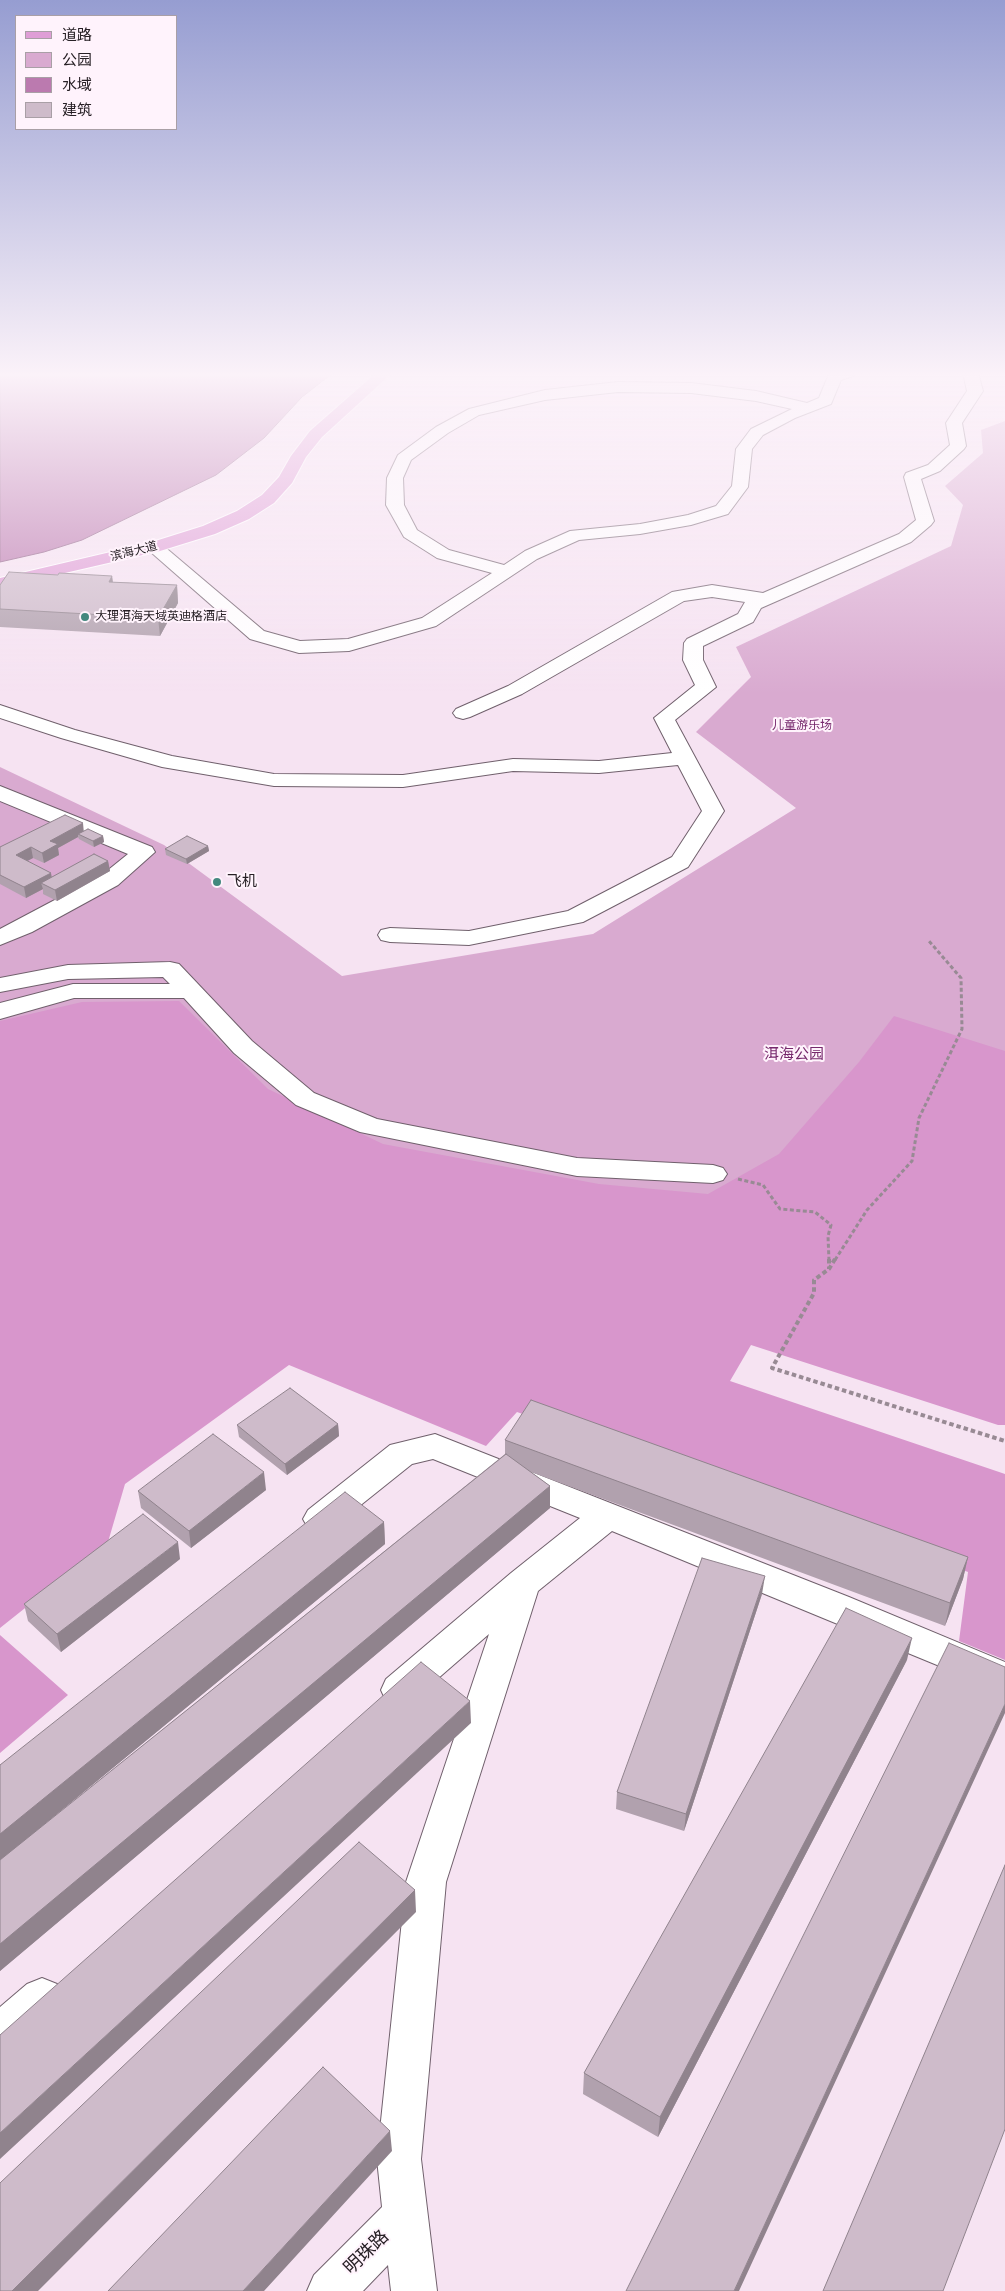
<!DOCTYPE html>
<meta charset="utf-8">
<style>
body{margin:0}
#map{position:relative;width:1005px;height:2291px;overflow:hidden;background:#f6e3f2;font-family:Poppins,"Noto Sans SC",sans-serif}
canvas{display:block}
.legend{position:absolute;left:15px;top:15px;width:162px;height:115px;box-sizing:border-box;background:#fff3fc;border:1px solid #a99fa6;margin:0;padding:6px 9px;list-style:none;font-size:15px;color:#272025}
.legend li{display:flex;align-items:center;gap:10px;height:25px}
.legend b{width:25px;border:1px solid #a99fa6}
</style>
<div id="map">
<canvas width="1005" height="2291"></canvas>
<ul class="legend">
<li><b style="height:6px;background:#df9ed6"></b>道路</li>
<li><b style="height:14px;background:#d9aad0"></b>公园</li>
<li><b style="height:14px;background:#bb7aaf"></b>水域</li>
<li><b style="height:14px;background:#cebbca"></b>建筑</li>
</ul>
</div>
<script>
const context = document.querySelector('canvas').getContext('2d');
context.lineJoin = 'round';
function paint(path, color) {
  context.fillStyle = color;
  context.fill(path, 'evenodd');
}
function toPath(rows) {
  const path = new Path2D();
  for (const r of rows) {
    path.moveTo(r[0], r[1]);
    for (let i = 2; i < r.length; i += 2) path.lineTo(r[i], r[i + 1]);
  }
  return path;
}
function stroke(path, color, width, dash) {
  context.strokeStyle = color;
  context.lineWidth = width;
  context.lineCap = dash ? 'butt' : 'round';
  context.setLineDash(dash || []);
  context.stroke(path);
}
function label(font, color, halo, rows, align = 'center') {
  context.font = font + ' Poppins,"Noto Sans SC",sans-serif';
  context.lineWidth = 4;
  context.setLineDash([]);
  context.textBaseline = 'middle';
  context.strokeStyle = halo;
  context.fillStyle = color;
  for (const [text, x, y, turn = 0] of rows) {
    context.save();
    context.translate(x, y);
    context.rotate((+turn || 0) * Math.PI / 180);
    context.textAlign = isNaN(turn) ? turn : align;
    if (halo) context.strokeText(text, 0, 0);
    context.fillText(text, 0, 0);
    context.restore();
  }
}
const green = toPath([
 [1005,421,1005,1241,856,1286,0,1092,0,767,164,845,342,976,593,934,796,808,696,732,751,677,736,647,951,546,963,505,945,486,983,453,981,430]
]);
const forest = toPath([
 [179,1001,268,1089,383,1144,599,1184,708,1194,779,1154,859,1062,894,1016,1005,1051,1005,1425,998,1425,751,1345,730,1381,1005,1474,1005,1660,959,1641,968,1572,517,1412,486,1446,289,1365,125,1484,108,1542,0,1628,0,1021,82,1002],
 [0,1635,68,1695,0,1753]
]);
const water = toPath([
 [0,373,333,373,302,397,264,438,216,475,82,540,44,552,0,562,0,373]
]);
const pathFar1 = toPath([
 [738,1179,763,1185,780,1209,815,1212,831,1225,828,1236,829,1260],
 [835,1260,867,1210,912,1161,919,1118,962,1029,961,978,929,941]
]);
const path = toPath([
 [829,1259,829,1269],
 [835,1259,829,1269,814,1280,814,1293,772,1368,1005,1441]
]);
const minor = toPath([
 [855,373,853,376,841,380,831,404,795,418,763,435,752,449,748,487,728,514,691,525,640,534,579,540,537,559,436,626,349,651,299,653,250,639,145,547,148,543,160,543,264,631,300,641,348,639,422,618,492,573,437,558,404,537,386,505,387,478,398,455,436,427,469,409,545,390,618,382,691,383,756,391,807,403,819,398,829,374,855,373],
 [618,392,691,393,756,401,792,409,751,429,736,449,732,486,716,506,688,515,640,524,570,531,525,551,504,565,449,550,417,530,404,505,403,478,411,460,448,433,479,415,545,400,618,392],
 [963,373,978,373,983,391,962,423,966,446,964,449,940,471,921,479,934,521,931,525,911,542,761,608,753,622,703,646,703,660,716,687,675,720,724,811,688,867,583,922,469,945,390,942,381,940,378,935,381,930,390,928,469,931,568,911,672,857,702,811,678,765,599,773,513,771,403,787,274,786,162,767,61,738,0,718,0,705,75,730,172,756,274,774,403,775,513,759,599,761,672,753,654,718,695,685,683,660,684,643,687,639,738,614,745,602,712,597,684,601,522,694,470,717,463,719,456,717,453,713,456,709,508,686,672,592,712,585,763,593,899,534,916,520,904,477,906,473,928,465,950,445,946,423,967,391,963,373],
 [0,786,152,847,155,852,118,885,32,932,0,945,0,929,102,875,128,854,0,801,0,786],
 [170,962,179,964,252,1041,314,1093,377,1119,577,1158,713,1165,723,1168,727,1174,723,1180,713,1183,577,1176,360,1132,296,1105,234,1053,184,998,74,998,0,1019,0,1003,73,984,170,984,163,977,68,979,0,992,0,978,68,965,170,962],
 [435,1434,849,1597,1005,1662,1005,1693,612,1531,538,1591,446,1882,421,2159,437,2291,391,2291,388,2265,363,2291,307,2291,314,2275,382,2207,377,2159,406,1882,489,1634,412,1701,399,1705,386,1701,381,1690,386,1679,511,1573,580,1518,433,1459,412,1464,332,1528,320,1532,308,1528,303,1519,308,1510,390,1445,435,1434],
 [42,1978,57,1984,63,1998,57,2012,15,2049,0,2055,0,2007,27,1984,42,1978]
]);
const major = toPath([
 [376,373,392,373,322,437,306,457,292,483,274,503,249,519,215,534,160,551,0,588,0,578,149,543,203,526,237,511,262,495,279,477,291,456,310,431,376,373]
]);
const wall = toPath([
 [58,575,112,576,113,582,177,585,178,603,160,636,0,627,0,585],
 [84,831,103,836,104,842,94,847,79,839,78,837,58,848,59,855,44,863,33,858,27,861,51,877,108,861,110,871,57,901,43,894,43,889,26,898,0,884,0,847],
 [208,846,209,851,187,864,166,855,165,849],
 [338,1424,339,1436,287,1475,239,1437,237,1425],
 [505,1440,968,1557,963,1579,945,1626,531,1472,550,1486,550,1508,0,1971,0,1765,384,1522,385,1544,8,1854,505,1454],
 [266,1490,191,1548,141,1508,138,1491],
 [180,1559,61,1652,28,1621,24,1604],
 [762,1594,684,1831,616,1809,617,1792],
 [907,1660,658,2137,583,2094,584,2073]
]);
const shadedWall = toPath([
 [112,576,114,594,109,582],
 [177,585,178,603,160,636,158,618],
 [83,823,84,834,78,834,78,837,58,848,59,855,44,863,42,853,50,841],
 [103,836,104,842,94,847,93,841],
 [208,846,209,851,187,864,186,859],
 [31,847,33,858,18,866,16,855],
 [108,861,110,871,57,901,55,890],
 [51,873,53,884,41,883,43,889,26,898,24,887],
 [338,1424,339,1436,287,1475,285,1464],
 [264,1472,266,1490,191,1548,189,1531],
 [550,1486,550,1508,0,1971,0,1944],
 [384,1522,385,1544,0,1861,0,1834],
 [178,1542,180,1559,61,1652,57,1634],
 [968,1557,963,1579,945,1626,950,1603],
 [765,1576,762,1594,684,1831,686,1814],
 [912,1638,907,1660,658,2137,660,2117],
 [470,1701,471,1723,0,2159,0,2133],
 [1005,1704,1005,1713,739,2291,734,2291],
 [415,1890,416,1912,38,2291,12,2291],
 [390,2131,392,2151,264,2291,243,2291]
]);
const building = toPath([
 [9,572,58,575,59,573,112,576,109,582,177,585,158,618,0,609,0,585,9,572],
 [65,815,83,823,50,841,58,844,42,853,31,847,16,855,51,873,24,887,0,875,0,847,65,815],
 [88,829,103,836,93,841,78,834,88,829],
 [187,836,208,846,186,859,165,849,187,836],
 [94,854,108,861,55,890,41,883,94,854],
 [290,1388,338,1424,285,1464,237,1425,290,1388],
 [531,1400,968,1557,950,1603,505,1440,531,1400],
 [213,1434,264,1472,189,1531,138,1491,213,1434],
 [506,1454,550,1486,0,1944,0,1860,506,1454],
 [345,1492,384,1522,0,1834,0,1765,345,1492],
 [143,1514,178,1542,57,1634,24,1604,143,1514],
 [702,1558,765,1576,686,1814,617,1792,702,1558],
 [846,1608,912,1638,660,2117,584,2073,846,1608],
 [949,1643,1005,1667,1005,1704,734,2291,626,2291,949,1643],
 [421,1662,470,1701,0,2133,0,2035,421,1662],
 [359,1842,415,1890,12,2291,0,2291,0,2183,359,1842],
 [1005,1865,1005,2129,943,2291,823,2291,1005,1865],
 [323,2067,390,2131,243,2291,108,2291,323,2067]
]);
const markers = [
 [85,617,5,"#43887e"],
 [217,882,5,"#43887e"]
];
const farStreetnames = [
 ["滨海大道",134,552,-14]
];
const farPoinames = [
 ["大理洱海天域英迪格酒店",95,617]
];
const farParknames = [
 ["儿童游乐场",802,726]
];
const poiNames = [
 ["飞机",227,882]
];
const parkNames = [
 ["洱海公园",794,1055]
];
const nearStreetnames = [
 ["明珠路",367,2253,-44]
];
paint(green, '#d9aad0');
paint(forest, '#d896cc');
paint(water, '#bb7aaf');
stroke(water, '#8f5f86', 1);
stroke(minor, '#70606c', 2);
stroke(major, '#fff', 2);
stroke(pathFar1, '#988a94', 3, [4, 2.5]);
stroke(path, '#988a94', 4, [4.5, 3]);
paint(minor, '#fff');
paint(major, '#df9ed6');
paint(wall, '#b1a1ae');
paint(shadedWall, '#90838d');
paint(building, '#cebbca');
stroke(building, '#90838d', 1);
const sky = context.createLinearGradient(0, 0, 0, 694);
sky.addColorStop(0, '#969dd1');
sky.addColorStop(0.54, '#fbf2f9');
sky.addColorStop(1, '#fbf2f900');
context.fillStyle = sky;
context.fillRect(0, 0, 1005, 694);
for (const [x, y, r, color] of markers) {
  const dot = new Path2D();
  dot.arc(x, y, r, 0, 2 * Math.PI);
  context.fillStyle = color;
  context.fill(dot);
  stroke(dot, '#fff3fc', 2);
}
label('12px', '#272025', '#fff3fc', farStreetnames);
label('12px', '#272025', '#fff3fc', farPoinames, 'left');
label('12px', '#76286c', '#fff3fc', farParknames);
label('15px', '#272025', '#fff3fc', poiNames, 'left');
label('15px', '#76286c', '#fff3fc', parkNames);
label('18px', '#272025', '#fff3fc', nearStreetnames);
</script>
